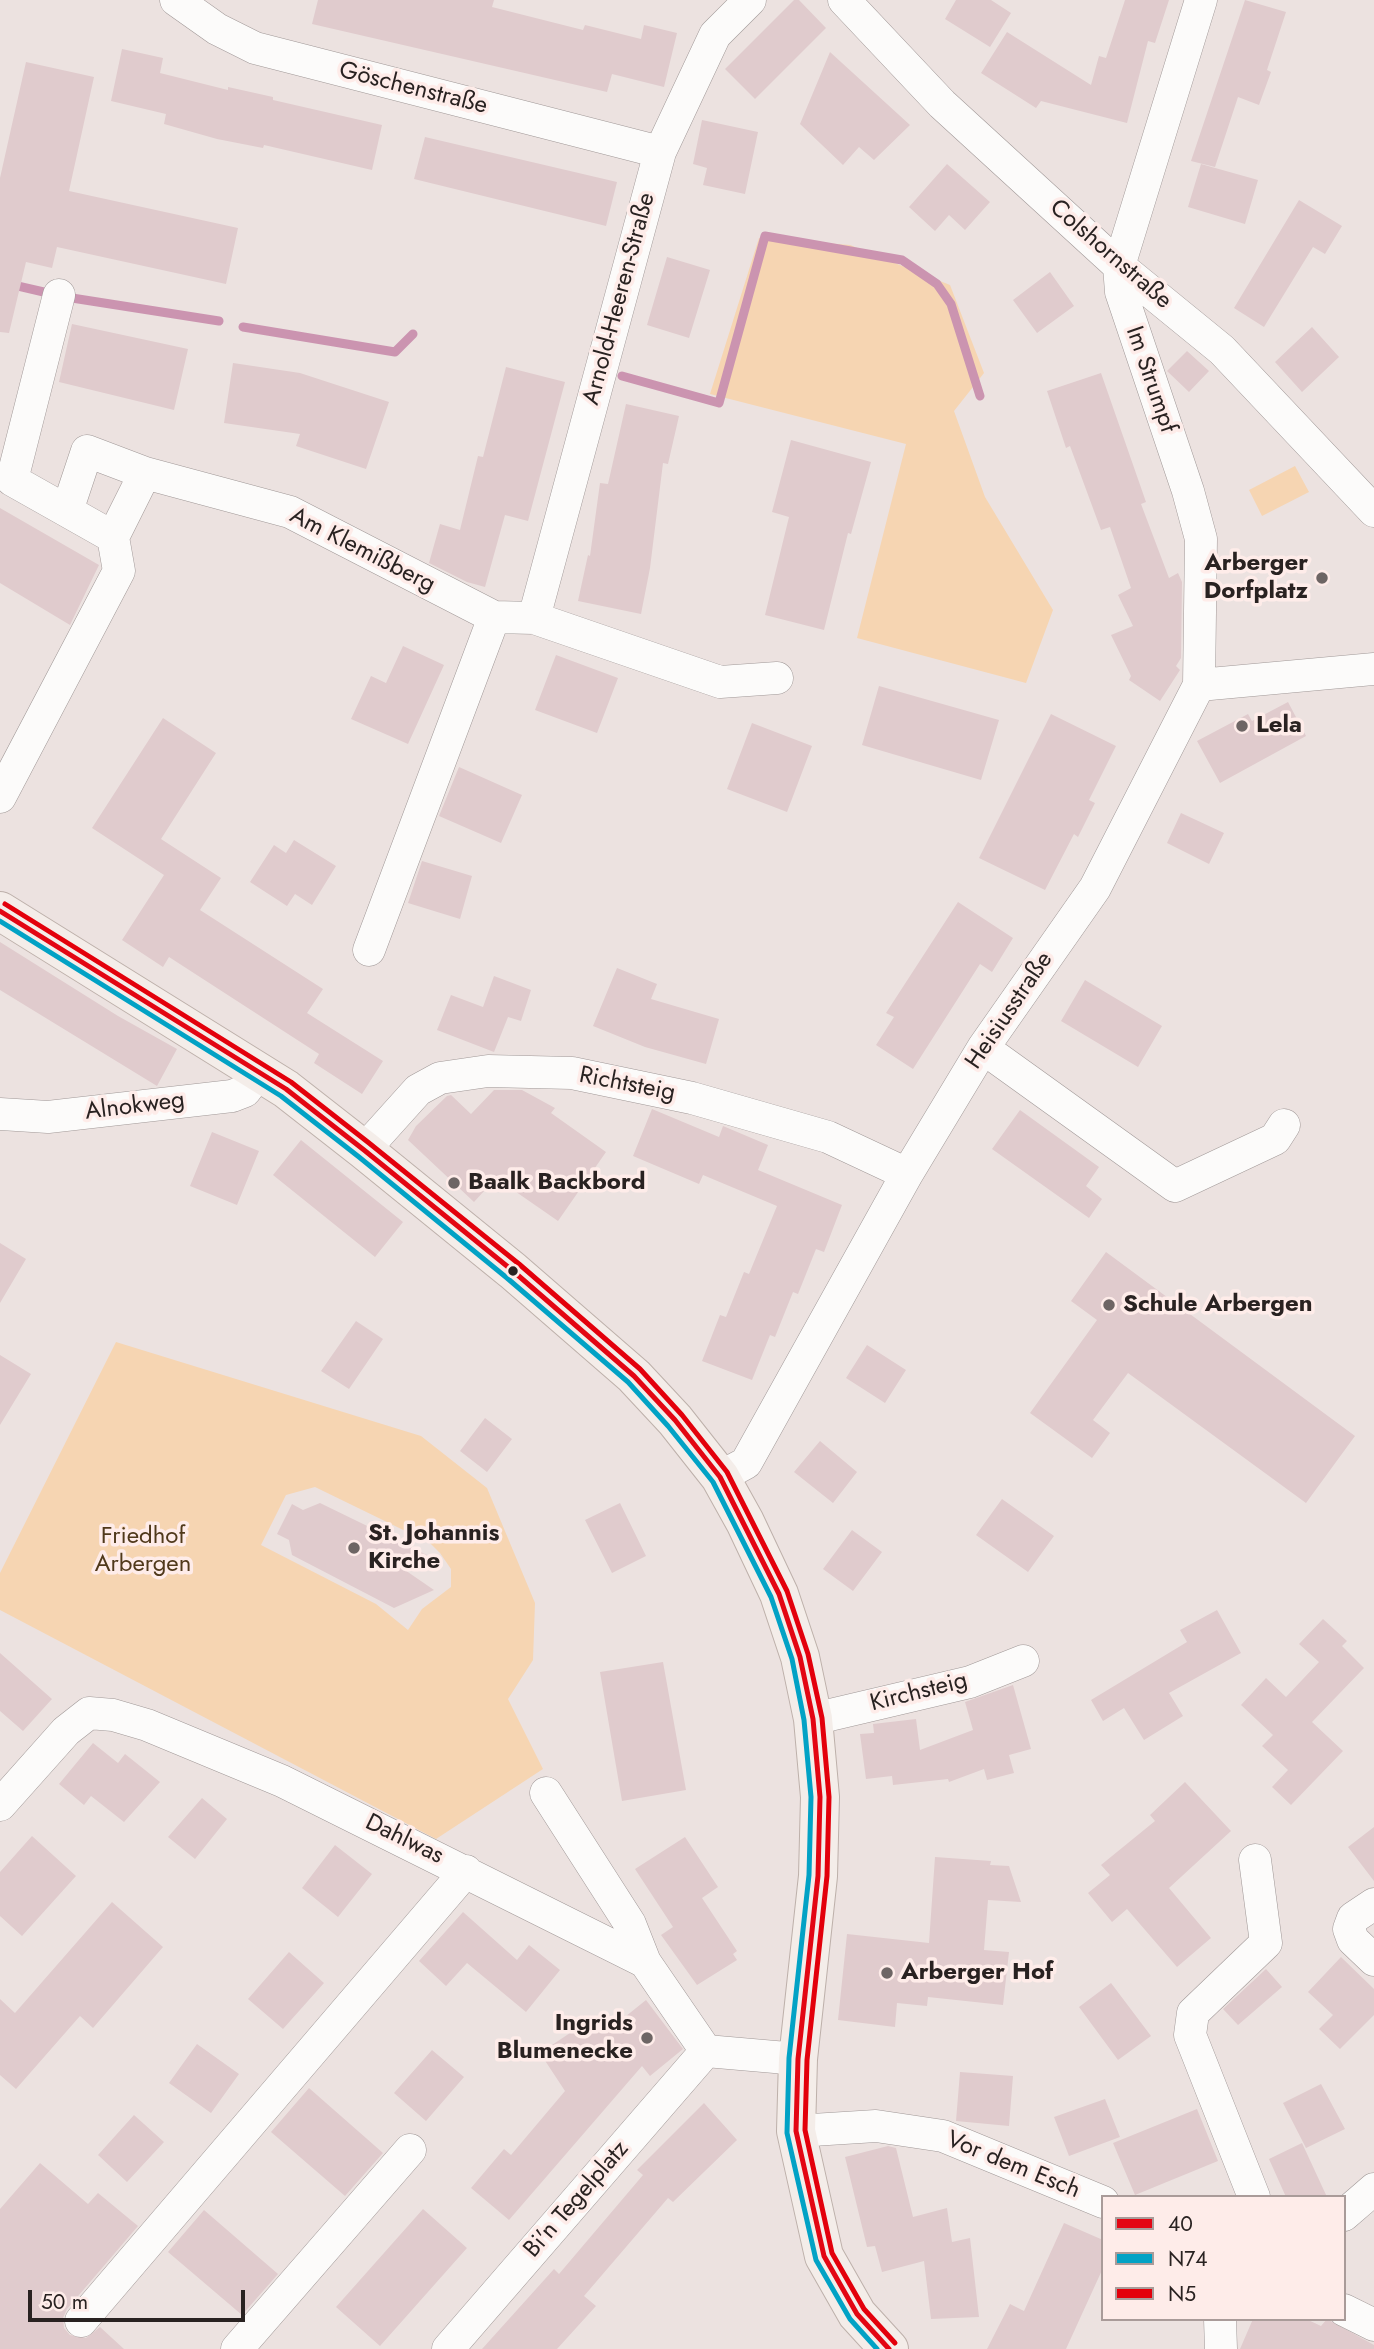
<!DOCTYPE html>
<meta charset="utf-8">
<style>
body{margin:0}
#map{position:relative;width:1374px;height:2349px;overflow:hidden;background:#ece2e0;font-family:Jost,sans-serif}
canvas{display:block}
.legend{position:absolute;left:1101px;top:2195px;width:245px;height:126px;box-sizing:border-box;background:#feece9;border:2px solid #a99b99;margin:0;padding:9px 12px;list-style:none;font-size:21px;color:#292221}
.legend li{display:flex;align-items:center;gap:14px;height:35px}
.legend b{width:35px;border:2px solid #a99b99}
.scale{position:absolute;left:28px;top:2290px;width:217px;height:32px;box-sizing:border-box;border:4px solid #292221;border-top:0;padding-left:9px;font-size:21px;line-height:24px;white-space:nowrap;color:#292221;-webkit-text-stroke:5px #feece9;paint-order:stroke}
</style>
<div id="map">
<canvas width="1374" height="2349"></canvas>
<ul class="legend">
<li><b style="height:9px;background:#e30613"></b>40</li>
<li><b style="height:9px;background:#02a2c5"></b>N74</li>
<li><b style="height:9px;background:#e3000b"></b>N5</li>
</ul>
<div class="scale">50 m</div>
</div>
<script>
const context = document.querySelector('canvas').getContext('2d');
context.lineJoin = 'round';
function paint(path, color) {
  context.fillStyle = color;
  context.fill(path, 'evenodd');
}
function toPath(rows) {
  const path = new Path2D();
  for (const r of rows) {
    path.moveTo(r[0], r[1]);
    for (let i = 2; i < r.length; i += 2) path.lineTo(r[i], r[i + 1]);
  }
  return path;
}
function stroke(path, color, width, dash) {
  context.strokeStyle = color;
  context.lineWidth = width;
  context.lineCap = dash ? 'butt' : 'round';
  context.setLineDash(dash || []);
  context.stroke(path);
}
function label(font, color, halo, rows, align = 'center') {
  context.font = font + ' Jost,sans-serif';
  context.lineWidth = 7;
  context.setLineDash([]);
  context.textBaseline = 'middle';
  context.strokeStyle = halo;
  context.fillStyle = color;
  for (const [text, x, y, turn = 0] of rows) {
    context.save();
    context.translate(x, y);
    context.rotate((+turn || 0) * Math.PI / 180);
    context.textAlign = isNaN(turn) ? turn : align;
    if (halo) context.strokeText(text, 0, 0);
    context.fillText(text, 0, 0);
    context.restore();
  }
}
const green = toPath([
 [759,238,850,245,950,285,984,373,954,411,985,497,1053,610,1026,683,857,638,906,444,710,394],
 [1295,466,1309,492,1262,516,1249,490],
 [116,1342,421,1436,487,1488,535,1603,533,1660,508,1699,543,1769,436,1839,0,1610,0,1573],
 [315,1487,430,1543,440,1553,451,1569,451,1587,422,1609,408,1630,376,1604,261,1545,286,1495]
]);
const stream = toPath([
 [0,282,48,293],
 [72,298,219,321],
 [243,327,395,352,413,334],
 [622,376,719,403,765,236,902,260,937,284,951,304,980,396]
]);
const building = toPath([
 [318,0,494,0,492,7,583,30,585,25,641,39,644,25,677,33,664,87,612,74,607,92,312,24],
 [794,0,799,0,826,28,755,99,725,69],
 [956,0,991,0,1011,13,990,47,945,19],
 [1125,0,1169,0,1155,43,1148,41,1127,123,1041,101,1036,108,981,73,1007,32,1091,85,1099,56,1106,58],
 [1245,0,1286,12,1267,70,1271,72,1259,105,1238,97,1215,167,1191,161],
 [122,49,163,58,160,73,228,90,228,87,273,97,273,100,382,125,372,170,264,145,263,148,217,139,164,124,166,114,111,101],
 [830,52,910,125,874,160,859,147,843,165,800,124],
 [26,62,94,77,69,191,238,228,226,284,57,247,52,268,26,262,9,333,0,332,0,178],
 [702,120,758,132,745,194,703,185,707,168,693,164],
 [425,137,617,182,606,226,414,179],
 [947,164,990,202,965,230,949,215,935,231,909,207],
 [1201,164,1258,180,1245,224,1188,207],
 [1299,200,1342,226,1325,254,1313,247,1264,327,1234,308],
 [667,257,710,270,689,338,647,325],
 [1050,272,1074,306,1037,333,1013,300],
 [72,324,188,349,174,410,59,382],
 [1312,327,1339,357,1302,392,1275,362],
 [1187,351,1209,371,1189,392,1167,371],
 [233,363,300,373,389,402,366,469,296,446,300,434,224,423],
 [506,367,565,382,528,521,505,515,485,587,467,582,429,563,440,524,460,530,478,456,483,457],
 [1101,373,1146,502,1141,504,1169,578,1178,573,1182,582,1181,658,1176,666,1180,670,1160,701,1129,680,1131,676,1111,635,1133,626,1118,595,1131,588,1110,527,1101,530,1070,446,1066,448,1047,391],
 [626,404,679,416,668,464,663,463,650,568,641,614,578,601,588,555,590,556,600,483,608,484],
 [791,440,871,462,851,534,848,533,824,630,765,615,789,517,772,512],
 [0,508,99,565,70,625,0,583],
 [403,646,444,665,408,744,351,719,371,676,386,683],
 [556,655,618,678,597,733,535,710],
 [879,686,999,720,981,780,862,745],
 [1288,702,1306,736,1220,783,1197,741,1248,714,1252,721],
 [1051,714,1116,746,1089,800,1095,803,1078,837,1074,834,1045,890,979,858],
 [163,718,216,753,161,839,221,878,200,910,323,989,307,1013,383,1061,362,1094,314,1063,319,1054,169,957,163,967,122,940,164,875,92,828],
 [752,723,812,746,787,812,727,789],
 [459,767,522,795,501,843,439,816],
 [1181,813,1224,833,1209,864,1167,843],
 [294,840,336,866,312,905,295,894,287,906,250,882,274,845,286,853],
 [422,861,472,876,460,919,408,903],
 [958,902,1013,938,992,972,980,964,913,1069,876,1045,894,1017,886,1013],
 [0,942,118,1016,177,1049,157,1086,0,990],
 [617,968,657,984,651,999,719,1019,706,1064,645,1047,593,1026],
 [494,976,531,990,521,1021,508,1017,494,1052,437,1030,451,995,483,1007],
 [1085,980,1162,1026,1138,1067,1061,1021],
 [494,1090,522,1090,555,1108,551,1113,606,1152,558,1221,496,1178,474,1202,408,1140,416,1126,447,1096,451,1095,471,1114],
 [652,1109,719,1137,723,1126,768,1145,758,1170,842,1205,824,1252,816,1249,798,1294,793,1292,775,1337,770,1335,752,1380,702,1361,720,1315,726,1317,744,1272,749,1274,777,1206,703,1175,699,1184,633,1156],
 [1020,1110,1099,1167,1086,1186,1102,1199,1089,1218,992,1149],
 [212,1132,259,1151,237,1205,190,1186],
 [301,1140,403,1222,375,1257,273,1175],
 [0,1243,26,1259,0,1303],
 [1106,1252,1355,1436,1306,1503,1128,1373,1093,1420,1110,1433,1092,1458,1030,1413,1097,1320,1071,1301],
 [356,1321,383,1339,349,1389,321,1371],
 [867,1345,906,1370,885,1403,846,1378],
 [0,1355,31,1374,0,1425],
 [485,1418,512,1439,487,1472,460,1451],
 [820,1441,857,1472,833,1503,794,1472],
 [1002,1499,1054,1536,1028,1572,976,1535],
 [320,1503,433,1558,402,1568,434,1590,394,1608,292,1555,289,1540,277,1534,292,1504,303,1510],
 [620,1503,646,1556,612,1573,585,1520],
 [852,1530,882,1552,853,1591,823,1569],
 [1217,1610,1241,1653,1169,1693,1183,1716,1144,1740,1124,1708,1103,1721,1091,1700,1187,1642,1180,1630],
 [1323,1619,1347,1641,1342,1646,1364,1668,1312,1722,1343,1751,1291,1805,1272,1787,1288,1770,1262,1746,1273,1735,1241,1705,1266,1678,1286,1697,1319,1662,1299,1644],
 [0,1653,52,1699,23,1731,0,1711],
 [663,1662,686,1790,622,1801,600,1672],
 [1013,1685,1031,1749,1009,1755,1014,1773,987,1780,984,1769,949,1782,948,1779,893,1785,892,1776,866,1779,860,1734,874,1733,873,1724,916,1719,920,1750,973,1730,965,1702],
 [93,1743,118,1763,125,1754,160,1782,124,1822,91,1796,84,1805,59,1784],
 [1185,1782,1231,1831,1169,1888,1211,1938,1177,1967,1127,1909,1112,1922,1088,1893,1110,1875,1101,1865,1155,1821,1150,1815],
 [202,1798,227,1819,195,1859,168,1837],
 [1374,1827,1374,1881,1348,1847],
 [32,1836,76,1876,22,1936,0,1916,0,1872],
 [685,1837,718,1887,702,1898,737,1951,733,1954,737,1960,697,1985,661,1935,673,1927,635,1869],
 [335,1845,372,1874,338,1917,302,1888],
 [935,1857,991,1861,990,1865,1009,1866,1021,1902,988,1900,984,1950,1009,1952,1003,2005,928,1997,927,2006,897,2003,895,2027,838,2020,847,1934,929,1943],
 [112,1902,163,1947,93,2028,80,2016,16,2089,0,2075,0,1999,15,2013],
 [463,1912,517,1960,529,1945,560,1970,526,2012,467,1963,446,1986,419,1961],
 [289,1952,324,1983,283,2029,248,1999],
 [1341,1957,1374,1989,1374,2015,1340,2049,1319,2029,1333,2015,1308,1992],
 [1266,1969,1282,1987,1238,2025,1223,2009],
 [1111,1983,1151,2036,1118,2060,1079,2007],
 [646,2000,683,2049,650,2076,642,2066,509,2220,471,2188,504,2149,511,2155,565,2091,540,2053,594,2017,605,2033],
 [197,2044,239,2074,211,2113,169,2083],
 [432,2050,464,2077,426,2121,394,2093],
 [960,2072,1013,2076,1009,2126,956,2121],
 [1321,2084,1345,2129,1306,2148,1283,2103],
 [309,2088,383,2153,345,2196,271,2132],
 [1105,2099,1120,2137,1069,2156,1054,2117],
 [704,2103,737,2140,673,2202,668,2198,584,2296,596,2306,557,2349,482,2349,554,2269,559,2274,643,2175,637,2170],
 [1197,2109,1218,2161,1135,2195,1113,2143],
 [134,2115,164,2142,127,2182,98,2155],
 [1302,2143,1327,2197,1286,2197,1269,2159],
 [888,2146,896,2148,913,2217,947,2208,952,2242,970,2238,979,2317,931,2319,924,2261,882,2272,875,2246,867,2247,845,2157],
 [40,2163,88,2204,98,2193,138,2226,67,2309,63,2318,64,2328,70,2335,86,2338,100,2327,124,2349,0,2349,0,2209],
 [423,2209,467,2248,380,2346,336,2307],
 [204,2210,278,2274,242,2315,168,2252],
 [1064,2223,1103,2240,1103,2268,1066,2349,987,2349,1010,2304,1024,2311],
 [1253,2319,1306,2319,1321,2326,1327,2319,1374,2345,1374,2349,1240,2349]
]);
const minor = toPath([
 [176,0,217,29,255,48,660,152],
 [844,0,942,104,1119,266,1222,350,1374,511],
 [59,295,12,480,67,511],
 [145,473,290,512,494,617,534,618,720,682,777,678],
 [534,618,660,152,715,35,750,0],
 [1199,685,1374,669],
 [0,797,119,571,113,537,145,473,87,451,67,511,113,537],
 [369,950,494,617],
 [983,1048,1175,1186,1275,1139,1284,1125],
 [0,1114,48,1117,232,1096,245,1091,259,1072],
 [364,1150,418,1090,440,1078,488,1071,572,1073,692,1098,828,1137,907,1174],
 [720,1477,746,1463,907,1174,983,1048,1095,888,1199,685,1201,539,1188,491,1121,292,1119,266,1201,0],
 [813,1719,970,1682,1023,1661],
 [546,1793,630,1924,645,1962],
 [0,1805,66,1731,89,1713,113,1715,147,1725,282,1781,645,1962,706,2051,798,2059],
 [1374,1904,1353,1918,1349,1929,1353,1940,1374,1960],
 [796,2131,876,2126,943,2136,1103,2202],
 [1254,2197,1190,2035,1193,2013,1266,1943,1255,1860],
 [1344,2215,1374,2189],
 [1344,2310,1374,2325],
 [1220,2319,1221,2349],
 [81,2321,466,1871],
 [237,2349,410,2150],
 [448,2349,706,2051]
]);
const major = toPath([
 [0,911,286,1089,364,1150,513,1271,634,1376,675,1420,720,1477,745,1522,779,1594,800,1657,813,1719,820,1797,818,1876,798,2059,796,2131,824,2256,857,2314,889,2349]
]);
const bus1 = toPath([
 [0,911,286,1089,364,1150,513,1271,634,1376,675,1420,720,1477,779,1594,800,1657,813,1719,820,1797,818,1876,798,2059,796,2131,824,2256,857,2314,889,2349]
]);
const bus2 = toPath([
 [0,921,281,1096,359,1157,507,1278,628,1382,668,1426,713,1482,771,1597,792,1659,804,1720,811,1797,809,1875,789,2058,787,2133,816,2260,850,2319,877,2349]
]);
const bus3 = toPath([
 [5,904,291,1082,369,1143,519,1264,640,1369,682,1415,727,1472,787,1591,808,1654,822,1718,829,1797,827,1876,807,2060,805,2130,832,2253,864,2309,895,2343]
]);
const markers = [
 [1322,578,7,"#6d6564"],
 [1242,726,7,"#6d6564"],
 [454,1183,7,"#6d6564"],
 [513,1271,6,"#292221"],
 [1109,1305,7,"#6d6564"],
 [354,1548,7,"#6d6564"],
 [887,1973,7,"#6d6564"],
 [647,2038,7,"#6d6564"]
];
const streetNames = [
 ["Göschenstraße",413,89,14],
 ["Colshornstraße",1110,255,41],
 ["Arnold-Heeren-Straße",620,299,-75],
 ["Im Strumpf",1150,380,71],
 ["Am Klemißberg",362,551,27],
 ["Heisiusstraße",1010,1011,-56],
 ["Richtsteig",627,1085,11],
 ["Alnokweg",135,1107,-7],
 ["Kirchsteig",919,1693,-14],
 ["Dahlwas",404,1840,26],
 ["Vor dem Esch",1013,2166,22],
 ["Bi'n Tegelplatz",577,2200,-49]
];
const poiNames = [
 ["Arberger",1308,564,"right"],
 ["Dorfplatz",1308,592,"right"],
 ["Lela",1256,726],
 ["Baalk Backbord",468,1183],
 ["Schule Arbergen",1123,1305],
 ["St. Johannis",368,1534],
 ["Kirche",368,1562],
 ["Arberger Hof",901,1973],
 ["Ingrids",633,2024,"right"],
 ["Blumenecke",633,2052,"right"]
];
const parkNames = [
 ["Friedhof",143,1537],
 ["Arbergen",143,1565]
];
paint(green, '#f6d5b2');
stroke(stream, '#cb94b0', 9);
paint(building, '#e0cbcd');
stroke(minor, '#a09897', 33);
stroke(major, '#bdb0aa', 40);
stroke(minor, '#fcfbfa', 32);
stroke(major, '#f4ede9', 38);
stroke(bus1, '#e30613', 5);
stroke(bus2, '#02a2c5', 5);
stroke(bus3, '#e3000b', 5);
for (const [x, y, r, color] of markers) {
  const dot = new Path2D();
  dot.arc(x, y, r, 0, 2 * Math.PI);
  context.fillStyle = color;
  context.fill(dot);
  stroke(dot, '#feece9', 2.5);
}
label('24px', '#292221', '#feece9', streetNames);
label('bold 24px', '#292221', '#feece9', poiNames, 'left');
label('24px', '#50391b', '#feece9', parkNames);
</script>
